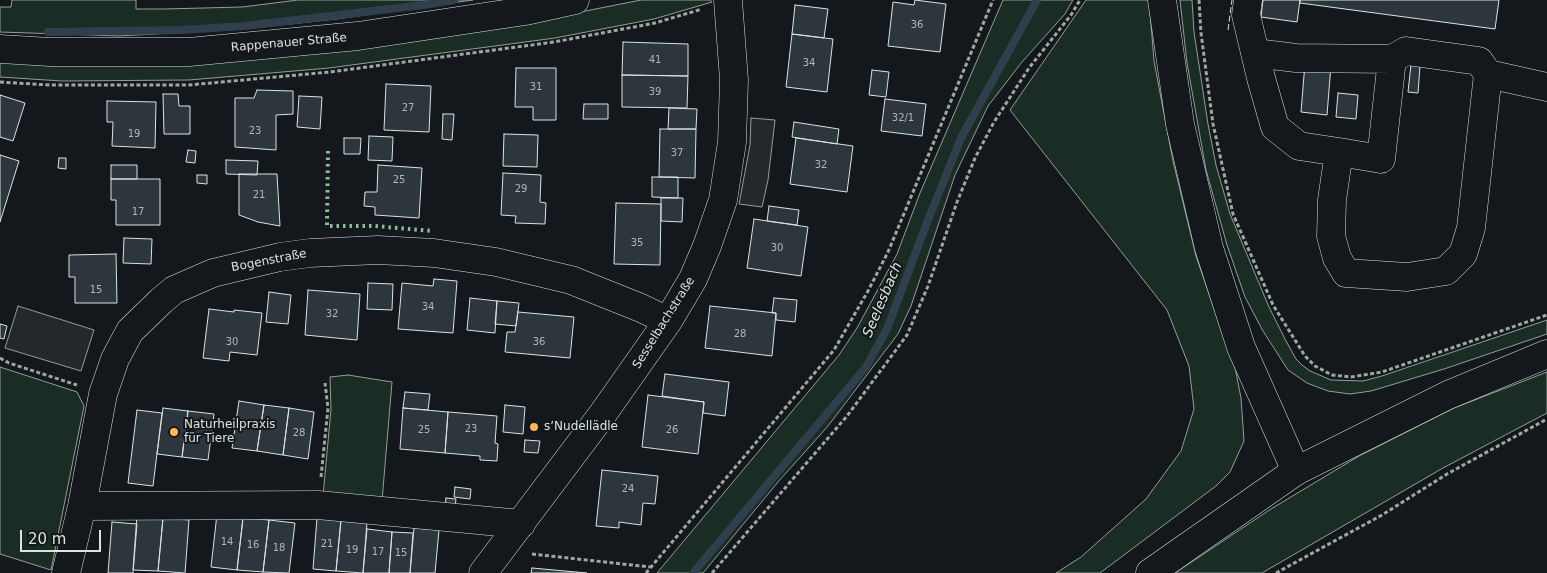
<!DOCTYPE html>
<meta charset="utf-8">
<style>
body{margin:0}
#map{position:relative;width:1547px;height:573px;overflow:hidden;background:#14181c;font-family:"DejaVu Sans",sans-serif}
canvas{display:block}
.scale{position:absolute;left:20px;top:530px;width:81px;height:22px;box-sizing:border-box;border:2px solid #d8e6dc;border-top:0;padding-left:6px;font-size:15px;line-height:18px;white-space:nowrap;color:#d8e6dc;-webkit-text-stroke:4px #14181c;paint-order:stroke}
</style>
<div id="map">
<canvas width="1547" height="573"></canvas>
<div class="scale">20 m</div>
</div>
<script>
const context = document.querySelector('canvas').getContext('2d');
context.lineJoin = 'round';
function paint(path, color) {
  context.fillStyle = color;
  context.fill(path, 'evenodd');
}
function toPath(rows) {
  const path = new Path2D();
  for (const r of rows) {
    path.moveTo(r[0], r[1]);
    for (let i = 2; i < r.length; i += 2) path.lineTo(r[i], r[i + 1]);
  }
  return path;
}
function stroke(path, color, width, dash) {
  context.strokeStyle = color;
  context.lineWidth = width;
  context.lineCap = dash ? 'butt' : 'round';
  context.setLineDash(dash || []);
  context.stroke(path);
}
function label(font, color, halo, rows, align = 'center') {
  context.font = font + ' "DejaVu Sans",sans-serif';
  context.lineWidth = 4;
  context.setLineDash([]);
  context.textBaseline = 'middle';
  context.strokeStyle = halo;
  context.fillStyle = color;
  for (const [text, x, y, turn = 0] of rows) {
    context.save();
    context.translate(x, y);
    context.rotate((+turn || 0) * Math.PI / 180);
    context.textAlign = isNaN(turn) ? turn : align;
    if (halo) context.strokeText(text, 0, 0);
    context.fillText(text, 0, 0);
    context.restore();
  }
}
const green = toPath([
 [12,0,136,0,136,9,164,9,242,7,298,0,473,0,336,19,244,29,119,36,0,32,0,7,11,7,12,0],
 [641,0,710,0,712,2,654,19,555,38,329,68,189,80,62,81,0,77,0,62,550,18,641,0],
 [1003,0,1073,0,1065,14,1022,62,988,106,955,175,911,306,898,334,828,426,778,482,703,573,657,573,839,355,857,328,897,254,920,193,1003,0],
 [1086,0,1149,0,1154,61,1173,161,1196,256,1227,346,1234,362,1241,398,1244,441,1230,472,1216,486,1100,573,1056,573,1081,557,1146,499,1181,451,1194,409,1189,366,1167,310,1010,110,1086,0],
 [1180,0,1192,0,1194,32,1208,124,1216,165,1230,214,1269,307,1286,341,1296,359,1302,365,1310,371,1331,380,1363,381,1382,376,1547,320,1547,334,1444,369,1371,391,1350,394,1328,391,1307,383,1288,370,1263,331,1245,297,1227,245,1206,170,1187,63,1180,0],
 [0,367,77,392,84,406,51,570,0,554,0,367],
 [1547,372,1547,413,1443,468,1262,573,1175,573,1271,509,1359,456,1454,408,1547,372],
 [348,375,392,382,382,501,323,496,331,409,330,377,348,375]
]);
const parking = toPath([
 [751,118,775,120,768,180,762,207,739,204,750,145,751,118],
 [18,306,94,330,81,371,5,348,18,306]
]);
const stream = toPath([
 [48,32,182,30,244,26,424,5,454,0],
 [693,573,866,367,887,329,926,225,961,138,1037,0]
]);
const building = toPath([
 [915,0,946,4,940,52,888,46,893,2,914,5,915,0],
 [1263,0,1300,0,1297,22,1261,17,1263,0],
 [1300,0,1499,0,1495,29,1300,3,1300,0],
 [795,5,828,9,824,38,792,34,795,5],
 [792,34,833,39,827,92,786,87,792,34],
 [623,42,688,44,688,76,622,75,623,42],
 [1305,63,1331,65,1327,115,1301,112,1305,63],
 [1411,65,1420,66,1418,93,1408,92,1411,65],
 [516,68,556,68,556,120,533,120,533,107,515,107,516,68],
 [872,70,889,72,886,97,869,95,872,70],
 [622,75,688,76,687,108,622,107,622,75],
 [386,84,431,86,429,132,384,130,386,84],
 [257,90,293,91,293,114,276,115,276,150,235,147,235,98,254,98,257,90],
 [1338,93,1358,95,1356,119,1336,117,1338,93],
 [163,94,178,94,179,106,190,106,190,134,164,134,163,94],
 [0,95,25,103,13,141,0,137,0,95],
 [299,96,322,97,320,129,297,127,299,96],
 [885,99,926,104,922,136,881,131,885,99],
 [107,101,156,102,155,148,112,146,113,122,107,122,107,101],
 [584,104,608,104,608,119,583,119,584,104],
 [669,108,697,109,696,129,668,129,669,108],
 [443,114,454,114,452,140,442,139,443,114],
 [794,122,839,129,837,144,792,137,794,122],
 [660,129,696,129,695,178,659,177,660,129],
 [504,134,538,135,537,167,503,166,504,134],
 [369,136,393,137,392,161,368,160,369,136],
 [344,138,361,138,360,154,344,154,344,138],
 [796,138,853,146,847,192,790,184,796,138],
 [188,150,196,151,195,163,186,162,188,150],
 [0,155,19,161,0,222,0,155],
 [59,158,66,158,66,169,58,168,59,158],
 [226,160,258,161,257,175,226,174,226,160],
 [111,165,137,165,137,179,111,179,111,165],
 [378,165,422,168,419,218,375,215,375,207,364,206,365,192,377,192,378,165],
 [503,173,541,175,540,202,546,203,545,224,515,223,516,216,501,215,503,173],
 [239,174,277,174,280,226,258,222,239,215,239,174],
 [197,175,207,175,207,184,197,183,197,175],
 [652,177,678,177,678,198,652,197,652,177],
 [111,179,160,179,160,225,116,225,116,200,111,200,111,179],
 [661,198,683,198,682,222,661,221,661,198],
 [616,203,661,204,660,265,614,264,616,203],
 [769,206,799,210,797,225,767,221,769,206],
 [754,219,808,227,801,276,747,268,754,219],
 [124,238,152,239,151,264,123,263,124,238],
 [116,254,117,303,75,303,75,277,69,277,69,255,116,254],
 [434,279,457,281,453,333,398,329,402,283,433,286,434,279],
 [368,283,393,284,392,310,367,309,368,283],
 [308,290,360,294,357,340,305,335,308,290],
 [269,292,291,295,288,324,266,322,269,292],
 [470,298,497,301,495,333,467,330,470,298],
 [774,298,797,300,795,322,776,320,776,313,772,313,774,298],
 [497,301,519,303,516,326,495,324,497,301],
 [710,306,776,313,772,356,705,348,710,306],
 [209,309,234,312,234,310,262,313,257,355,230,352,229,361,203,358,209,309],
 [518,312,574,317,570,358,505,352,507,332,515,332,518,312],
 [0,324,7,326,4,339,0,338,0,324],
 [665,374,729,382,725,416,703,413,704,402,662,396,665,374],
 [405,392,430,394,428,410,403,408,405,392],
 [648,395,704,402,698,454,642,447,648,395],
 [239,401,264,405,257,451,232,448,239,401],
 [264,405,289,408,283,455,257,451,264,405],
 [505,405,525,407,523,434,503,432,505,405],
 [163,408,188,411,182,457,157,454,163,408],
 [289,408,314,412,308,459,283,455,289,408],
 [403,408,448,412,445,453,400,449,403,408],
 [137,410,162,413,153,486,128,483,137,410],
 [188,411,214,414,208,460,182,457,188,411],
 [448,412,497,416,495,443,498,444,497,461,480,460,480,456,445,453,448,412],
 [525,440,540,441,538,453,524,452,525,440],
 [602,470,658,476,655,504,643,503,641,525,619,522,619,528,596,526,602,470],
 [455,487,471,489,470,499,454,497,455,487],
 [446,498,456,499,455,507,445,506,446,498],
 [217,514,243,518,237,570,211,567,217,514],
 [137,515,163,518,158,571,133,570,137,515],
 [163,518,189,520,185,573,158,571,163,518],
 [243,518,269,520,263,572,237,570,243,518],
 [317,518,341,520,336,571,313,569,317,518],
 [269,520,295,523,289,573,263,572,269,520],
 [341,520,367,522,363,573,336,571,341,520],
 [112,522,137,524,133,573,108,573,112,522],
 [414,528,439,530,435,573,410,573,414,528],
 [367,529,392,532,389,573,363,573,367,529],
 [392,532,413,533,410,573,389,573,392,532],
 [532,568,587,573,531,573,532,568]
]);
const path = toPath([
 [1199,0,1201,33,1213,124,1233,214,1273,305,1305,356,1315,366,1332,375,1351,377,1382,372,1547,315],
 [0,82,49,85,189,85,330,72,554,42,655,23,702,9],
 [0,358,9,363,77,385],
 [321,477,328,408,325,383],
 [532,554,650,567],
 [646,573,834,350,868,291,888,252,993,0],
 [712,573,847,416,907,335,928,286,957,202,975,158,994,122,1029,68,1071,15,1080,0],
 [1276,573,1382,515,1447,474,1547,419]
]);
const minor = toPath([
 [1162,0,1180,124,1209,248,1241,347,1296,471],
 [1248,0,1246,15,1261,78,1275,127,1299,146,1339,152,1332,200,1331,236,1337,258,1346,273,1407,277,1446,271,1463,254,1471,228,1488,74,1547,87],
 [0,49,50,52,189,52,358,36,525,11,575,0],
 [1255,53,1296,58,1392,59,1381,159,1339,152],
 [1392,59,1406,51,1479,61,1488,74],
 [82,506,318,505,521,524],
 [66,573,82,506,103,394,115,359,130,331,161,301,174,290,213,273,280,257,310,253,378,250,434,253,496,262,571,280,641,308,668,321],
 [483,573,602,415,668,321,693,279,707,246,723,200,732,142,734,80,728,0]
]);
const major = toPath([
 [1150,573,1296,471,1448,395,1547,354]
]);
const hedge = toPath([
 [328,151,327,226,375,226,432,231]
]);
const fence = toPath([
 [1228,30,1232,0]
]);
const markers = [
 [534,427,5,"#ffb74d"],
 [174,432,5,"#ffb74d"]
];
const numberNames = [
 ["36",917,25],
 ["41",655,60],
 ["34",809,63],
 ["31",536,87],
 ["39",655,92],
 ["27",408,108],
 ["32/1",903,118],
 ["23",255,131],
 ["19",134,134],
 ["37",677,153],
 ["32",821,165],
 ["25",399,180],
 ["29",521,189],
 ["21",259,195],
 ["17",138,212],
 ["35",637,243],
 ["30",777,248],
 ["15",96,290],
 ["34",428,307],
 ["32",332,314],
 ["28",740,334],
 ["30",232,342],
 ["36",539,342],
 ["23",471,429],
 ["25",424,430],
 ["26",672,430],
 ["28",299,433],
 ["24",628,489],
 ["14",227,542],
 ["21",327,544],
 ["16",253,545],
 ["18",279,548],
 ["19",352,550],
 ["17",378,552],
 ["15",401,553]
];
const streetNames = [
 ["Rappenauer Straße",289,43,-5],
 ["Bogenstraße",269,261,-11],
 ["Sesselbachstraße",664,323,-58]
];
const poiNames = [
 ["Naturheilpraxis",184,425],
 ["für Tiere",184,439],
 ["s’Nudellädle",544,427]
];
const waterNames = [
 ["Seelesbach",883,300,-67]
];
paint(green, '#1a2d24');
stroke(green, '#939e99', 1);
paint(parking, '#24282b');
stroke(parking, '#939e99', 1);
stroke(stream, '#2f3f4d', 8);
paint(building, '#2c363c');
stroke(building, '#d8e6dc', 1);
stroke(minor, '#d8e6dc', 29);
stroke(major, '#d8e6dc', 29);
stroke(path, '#9da8a2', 3, [4, 2.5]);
stroke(minor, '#14181c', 28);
stroke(major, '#14181c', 28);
stroke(hedge, '#8ac095', 4, [2.5, 4]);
stroke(fence, '#d8e6dc', 1, [6, 2.5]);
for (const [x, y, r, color] of markers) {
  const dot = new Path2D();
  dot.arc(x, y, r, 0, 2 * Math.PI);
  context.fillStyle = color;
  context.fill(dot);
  stroke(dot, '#14181c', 2);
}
label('10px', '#adbab4', null, numberNames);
label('12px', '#d8e6dc', '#14181c', streetNames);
label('12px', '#d8e6dc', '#14181c', poiNames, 'left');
label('italic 14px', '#d8e6dc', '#14181c', waterNames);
</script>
